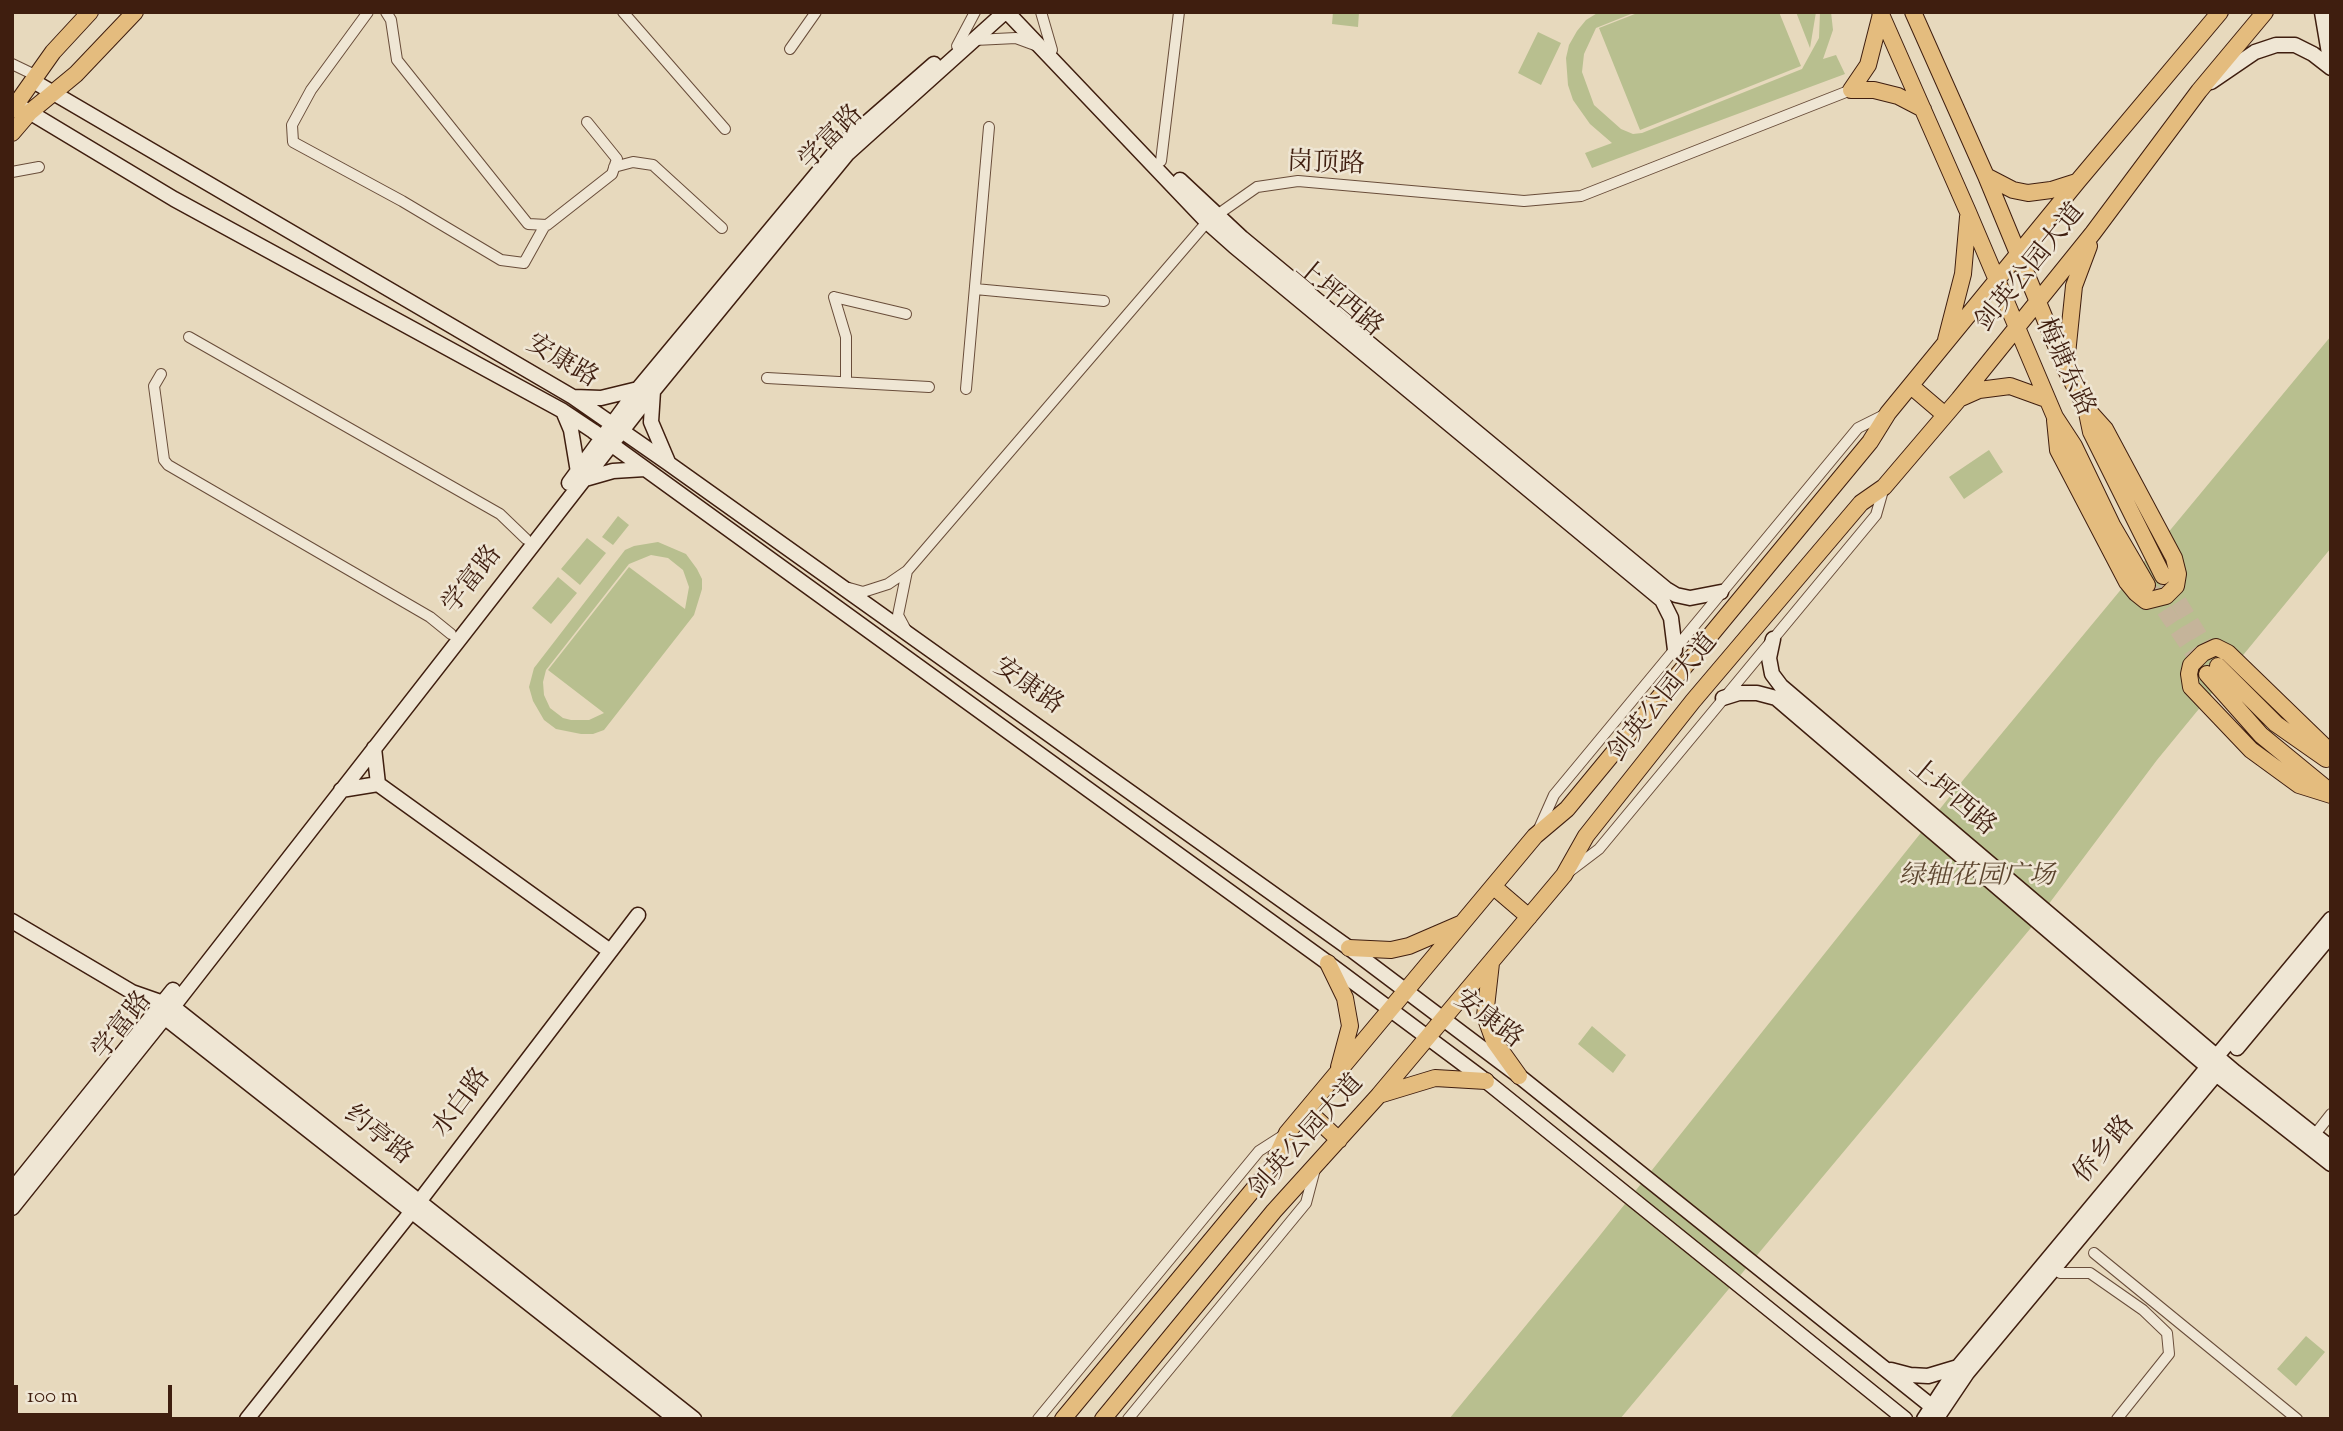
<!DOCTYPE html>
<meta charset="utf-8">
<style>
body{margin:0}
#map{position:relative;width:2343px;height:1431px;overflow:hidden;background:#e7d9bd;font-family:"Sorts Mill Goudy",serif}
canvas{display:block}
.frame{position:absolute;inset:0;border:14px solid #3f1e0f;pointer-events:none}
.scale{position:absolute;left:14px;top:1385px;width:158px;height:32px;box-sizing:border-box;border:4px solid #3f1e0f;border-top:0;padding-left:9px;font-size:21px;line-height:24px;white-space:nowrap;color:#3f1e0f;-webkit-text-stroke:5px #efe6d4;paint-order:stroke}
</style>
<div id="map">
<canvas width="2343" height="1431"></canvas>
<div class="frame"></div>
<div class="scale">100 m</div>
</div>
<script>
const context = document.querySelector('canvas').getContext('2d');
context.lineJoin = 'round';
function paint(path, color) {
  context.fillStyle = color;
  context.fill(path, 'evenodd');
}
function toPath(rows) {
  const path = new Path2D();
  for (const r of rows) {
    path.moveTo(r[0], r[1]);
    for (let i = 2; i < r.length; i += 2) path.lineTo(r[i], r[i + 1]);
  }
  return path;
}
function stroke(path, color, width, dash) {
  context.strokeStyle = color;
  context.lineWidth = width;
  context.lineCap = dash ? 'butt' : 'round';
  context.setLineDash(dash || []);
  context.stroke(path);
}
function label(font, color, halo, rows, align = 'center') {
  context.font = font + ' "Sorts Mill Goudy","Noto Serif SC",serif';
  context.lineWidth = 5;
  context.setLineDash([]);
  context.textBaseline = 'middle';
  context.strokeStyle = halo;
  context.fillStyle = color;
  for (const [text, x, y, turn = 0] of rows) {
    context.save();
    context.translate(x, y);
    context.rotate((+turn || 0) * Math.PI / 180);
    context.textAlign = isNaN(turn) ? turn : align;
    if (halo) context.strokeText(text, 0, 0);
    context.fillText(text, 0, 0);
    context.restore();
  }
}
const green = toPath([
 [1333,12,1359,12,1358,27,1332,24],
 [1599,12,1636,12,1596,28,1584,54,1582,72,1594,105,1621,129,1633,134,1642,133,1802,69,1819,38,1820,12,1831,12,1833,30,1823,59,1836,55,1845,74,1592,168,1585,153,1612,143,1590,124,1573,100,1568,85,1566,58,1569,45,1577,31,1586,20],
 [1640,12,1779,12,1801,66,1640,130,1599,28],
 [1796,12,1816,12,1810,48],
 [1538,32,1561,43,1541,85,1518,73],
 [2331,336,2331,548,2157,760,2030,929,1620,1419,1449,1419,1597,1239,1959,785],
 [1989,450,2003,472,1964,499,1949,477],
 [618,516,629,525,613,545,602,537],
 [587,538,606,553,580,585,561,569],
 [658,542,686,554,697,569,702,579,702,589,694,615,604,730,593,734,581,734,556,729,544,720,533,701,529,687,534,668,625,550,634,546],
 [651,555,668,558,683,570,689,587,685,609,629,567,548,670,604,713,589,720,571,720,563,718,550,708,544,695,543,682,546,670,629,564],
 [558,577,577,593,551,624,532,608],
 [1592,1026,1626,1055,1613,1073,1578,1044],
 [2306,1336,2325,1352,2296,1386,2277,1369]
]);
const primaryTunnel = toPath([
 [2166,581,2215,661],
 [2151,590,2207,674]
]);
const street = toPath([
 [368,12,311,90,292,125,293,142,402,201,501,260,524,263,544,227],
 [386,12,391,20,397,60,528,224,547,225,612,174,617,159,587,122],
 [623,12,725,129],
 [1041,12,1052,50],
 [975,40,1016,38,1035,45],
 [957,46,975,12],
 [790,49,816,12],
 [12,64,37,76],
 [1161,161,1179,12],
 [614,167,633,162,653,165,722,228],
 [12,172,39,167],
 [975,289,1104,301],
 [834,297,846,337,846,382],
 [834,297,906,314],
 [189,337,500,514,526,539],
 [161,374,154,386,164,460,168,465,430,617,451,634],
 [767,378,929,387],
 [966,389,989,127],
 [849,588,863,592,888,584,907,571,1207,222,1257,187,1298,181,1524,201,1581,196,1851,90],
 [906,630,898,615,907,571],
 [1538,831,1554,795,1858,428,1884,415],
 [1570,871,1599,849,1876,515,1884,487],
 [2316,1133,2331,1114],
 [2094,1253,2297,1419],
 [2060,1273,2090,1273,2143,1310,2167,1333,2169,1354,2117,1419],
 [1038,1419,1259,1151,1284,1135],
 [1128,1419,1306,1203,1315,1169]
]);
const secondary = toPath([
 [1007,12,1207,222,1234,246,1662,600,1671,618,1675,650],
 [2322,12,2331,65],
 [33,81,573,397,668,463,1349,948,1519,1076,1940,1413],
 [2211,82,2255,52,2276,45,2295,45,2313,54,2331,68],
 [21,107,174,199,563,411,593,431,1328,963,1486,1081,1905,1419],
 [1180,180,1242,238,1666,589,1676,595,1690,598,1721,592],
 [653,391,651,422,668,462],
 [574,397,601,398,638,389],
 [563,411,571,430,578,472],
 [585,479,613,471,645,469],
 [569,483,638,389,840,146,934,64],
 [1773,639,1769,658,1772,674,1781,686,2235,1072,2331,1148],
 [1723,698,1739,693,1757,693,1776,698,2216,1074,2331,1164],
 [374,748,378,784],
 [341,790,378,784,610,951],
 [12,921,132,992,172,1006,694,1419],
 [159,1013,676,1419],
 [2237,1048,2331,935],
 [12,1190,173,990],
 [12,1208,165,1017,653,391,847,154,1005,12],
 [1891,1370,1910,1375,1928,1376,1958,1367],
 [247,1419,412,1211,638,915],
 [1924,1419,1958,1367,2331,919],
 [1936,1419,1967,1373,2222,1067]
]);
const primary = toPath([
 [1880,12,1968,212,2055,417,2074,446,2112,525,2147,585],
 [1913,12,1986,176,2066,370,2086,408,2091,432,2163,576],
 [1851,90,1868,65,1881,14],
 [1851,90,1874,90,1898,96,1923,109],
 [12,110,53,52,90,12],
 [12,133,30,112,76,74,135,12],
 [1986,176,2013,190,2028,193,2051,190,2076,182],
 [1946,340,1963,274,1968,217],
 [2066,364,2074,286,2089,246],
 [1911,386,1945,415],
 [1961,398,1979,390,2010,386,2046,399],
 [2055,420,2058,450,2127,582,2136,593,2146,601,2166,596,2176,586,2178,574,2174,558,2105,429,2087,409],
 [2218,666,2276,724,2326,759],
 [2207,674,2261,735,2328,790],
 [2331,756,2323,745,2228,653,2216,647,2203,653,2191,665,2189,674,2191,687,2251,750,2299,785,2331,795],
 [1494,887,1529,917],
 [1349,948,1391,950,1409,946,1460,924],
 [1328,963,1345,998,1350,1026,1339,1067],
 [1491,963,1485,1016,1494,1041,1519,1076],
 [1379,1095,1435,1078,1486,1081],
 [1307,1110,1339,1140],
 [1063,1419,1271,1168,1287,1133,1535,836,1567,809,1870,442,1888,413,2078,181,2220,12],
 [1103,1419,1274,1211,1379,1095,1564,875,1586,836,1693,701,1861,503,1884,487,1959,399,2093,233,2199,91,2265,12]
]);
const streetNames = [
 ["学富路",833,139,-46],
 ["岗顶路",1326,166,2],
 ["剑英公园大道",2032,269,-51],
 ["上坪西路",1338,300,40],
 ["安康路",561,363,31],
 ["梅塘东路",2063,368,65],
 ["学富路",474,581,-52],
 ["安康路",1027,688,35],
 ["剑英公园大道",1665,699,-51],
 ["上坪西路",1951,799,40],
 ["安康路",1487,1021,37],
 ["学富路",124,1027,-52],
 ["水白路",463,1104,-53],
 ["约亭路",377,1137,38],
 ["剑英公园大道",1308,1138,-48],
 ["侨乡路",2106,1151,-50]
];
const parkNames = [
 ["绿轴花园广场",1977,879]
];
paint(green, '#b8bf8f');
stroke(primaryTunnel, '#c5b49a', 16, [16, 8]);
stroke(street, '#694d3a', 12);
stroke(secondary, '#3f1e0f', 17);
stroke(primary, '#3f1e0f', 18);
stroke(street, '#efe6d4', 10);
stroke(secondary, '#efe6d4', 14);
stroke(primary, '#e4bc7e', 16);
label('26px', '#3f1e0f', '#efe6d4', streetNames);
label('italic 26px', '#5d462f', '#efe6d4', parkNames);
</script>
